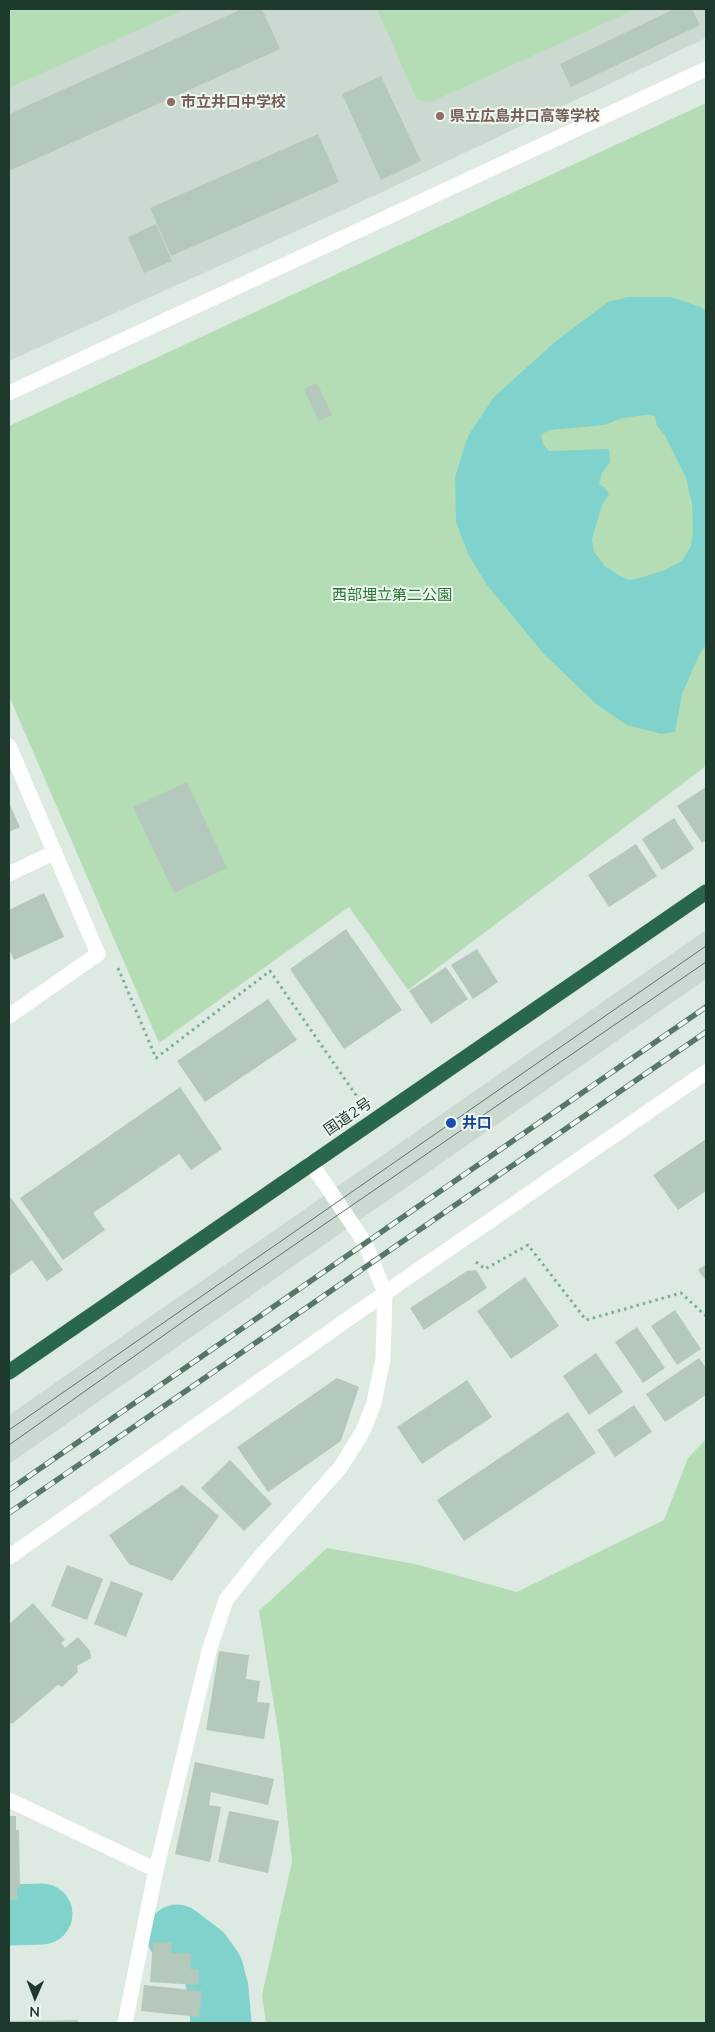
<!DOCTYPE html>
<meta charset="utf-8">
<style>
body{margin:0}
#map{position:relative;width:715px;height:2032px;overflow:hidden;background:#ddeae1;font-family:Mulish,sans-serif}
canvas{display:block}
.frame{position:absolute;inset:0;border:10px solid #1e3a2c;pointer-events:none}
.north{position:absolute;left:10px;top:1972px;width:50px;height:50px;-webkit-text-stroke:4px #edf7f0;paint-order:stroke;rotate:181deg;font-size:14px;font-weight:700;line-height:20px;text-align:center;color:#1e3a2c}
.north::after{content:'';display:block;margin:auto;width:18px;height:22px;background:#1e3a2c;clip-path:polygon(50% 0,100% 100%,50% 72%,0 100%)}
</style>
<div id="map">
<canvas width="715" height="2032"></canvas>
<div class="frame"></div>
<div class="north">N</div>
</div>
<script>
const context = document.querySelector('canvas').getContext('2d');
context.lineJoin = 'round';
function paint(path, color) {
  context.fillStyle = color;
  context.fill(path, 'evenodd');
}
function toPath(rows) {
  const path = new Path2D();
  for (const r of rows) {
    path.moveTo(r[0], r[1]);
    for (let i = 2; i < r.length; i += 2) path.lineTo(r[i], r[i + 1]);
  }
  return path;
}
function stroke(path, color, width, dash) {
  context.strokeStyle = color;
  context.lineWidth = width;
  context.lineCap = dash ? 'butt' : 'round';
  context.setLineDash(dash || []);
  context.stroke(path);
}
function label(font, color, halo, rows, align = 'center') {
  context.font = font + ' Mulish,"Noto Sans JP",sans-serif';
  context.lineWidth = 4;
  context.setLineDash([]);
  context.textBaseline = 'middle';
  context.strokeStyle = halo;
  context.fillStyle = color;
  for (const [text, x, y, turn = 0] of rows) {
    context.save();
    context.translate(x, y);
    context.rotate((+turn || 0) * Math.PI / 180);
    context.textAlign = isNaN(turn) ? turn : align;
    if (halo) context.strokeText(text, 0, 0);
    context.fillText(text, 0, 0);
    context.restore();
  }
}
const built = toPath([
 [9,9,706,9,706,38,376,195,9,361],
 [706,930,706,979,9,1464,9,1415]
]);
const green = toPath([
 [9,9,185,9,9,88],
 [377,9,636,9,431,102,417,100],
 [706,103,706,766,408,990,349,907,159,1043,9,696,9,426],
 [706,1439,706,2023,266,2023,262,1995,292,1862,280,1743,259,1611,327,1548,415,1564,517,1592,664,1520,688,1458]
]);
const water = toPath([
 [628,297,671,297,701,307,706,312,706,645,700,653,682,694,675,732,661,734,627,725,596,704,543,653,487,585,468,554,456,522,455,477,468,436,494,397,556,341,608,302],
 [646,415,655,416,657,426,664,434,686,478,692,504,693,532,691,546,682,561,665,570,640,578,629,580,620,576,605,566,594,552,592,539,602,505,609,494,604,487,599,484,602,473,610,462,609,449,549,451,543,444,541,435,549,430,605,425,622,418]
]);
const river = toPath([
 [9,1915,42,1914],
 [177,1935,202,1954,213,1970,218,1989,221,2023]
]);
const building = toPath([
 [242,9,262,9,280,49,9,171,9,114],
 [674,9,692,9,700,25,571,87,560,64],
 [381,76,421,161,381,180,342,94],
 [318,134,339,182,171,256,150,208],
 [156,224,172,261,144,273,128,237],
 [317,383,332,415,318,421,304,389],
 [187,782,227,868,174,893,133,807],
 [706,787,706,840,702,843,677,806],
 [9,803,20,827,9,832],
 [674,818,694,849,662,870,642,839],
 [636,844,657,876,609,907,588,875],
 [44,893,64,937,14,960,9,949,9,910],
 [346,929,402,1010,344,1049,290,969],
 [477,949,498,982,473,999,451,965],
 [446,967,468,999,431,1024,409,991],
 [268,999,297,1040,205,1102,177,1061],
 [180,1087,222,1149,191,1170,179,1154,93,1213,105,1230,63,1260,20,1198],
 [706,1139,706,1191,678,1210,653,1175],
 [9,1195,63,1270,47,1281,32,1260,9,1276],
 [706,1264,706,1281,698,1270],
 [476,1270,487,1288,424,1330,410,1308,467,1271],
 [525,1277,559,1326,511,1359,477,1311],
 [675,1310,701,1349,677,1365,651,1326],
 [637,1327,665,1368,643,1383,615,1342],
 [596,1353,623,1392,589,1415,563,1376],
 [699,1358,706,1368,706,1395,665,1422,646,1394],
 [337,1378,359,1387,341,1441,268,1492,237,1447],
 [467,1380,492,1417,422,1464,397,1427],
 [634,1405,652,1432,615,1457,597,1430],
 [568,1412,596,1453,464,1541,437,1500],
 [230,1460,272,1504,244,1531,201,1488],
 [182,1485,219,1516,172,1581,129,1564,109,1535],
 [67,1565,103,1579,87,1620,51,1606],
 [111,1581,143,1593,126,1637,94,1624],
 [33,1603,65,1640,61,1643,65,1648,78,1637,90,1651,91,1658,77,1666,78,1672,62,1687,58,1685,12,1724,9,1722,9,1624],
 [219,1651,249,1655,246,1679,260,1681,257,1702,270,1703,264,1739,206,1730],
 [195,1762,274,1779,268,1805,211,1792,209,1805,221,1807,210,1862,175,1854],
 [229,1811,279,1821,268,1873,218,1862],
 [9,1816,16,1816,16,1830,19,1830,20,1887,17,1888,17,1900,9,1900],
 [153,1942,172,1943,171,1953,192,1954,190,1969,199,1970,198,1985,150,1982],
 [144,1985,202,1991,199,2017,141,2011],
 [78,2020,78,2023,9,2023,9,2021]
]);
const path = toPath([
 [118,968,156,1058,270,971,360,1101],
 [476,1262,485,1269,528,1245,586,1320,681,1293,706,1316]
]);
const minor = toPath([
 [9,393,706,69],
 [9,746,98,954,9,1016],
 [9,874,55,852],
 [9,1557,398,1284,706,1072],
 [9,1800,156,1870],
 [125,2023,156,1870,209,1651,226,1600,259,1558,340,1468,363,1431,374,1403,383,1359,385,1293,365,1243,311,1163]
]);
const highway = toPath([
 [9,1372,706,892]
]);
const tram = toPath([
 [9,1430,706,946],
 [9,1445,191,1316,706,962]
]);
const rail = toPath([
 [9,1490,706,1007],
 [9,1513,706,1032]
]);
const markers = [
 [171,102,5,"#8d6e63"],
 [440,116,5,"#8d6e63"],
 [451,1123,6,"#1a4fb4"]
];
const educationNames = [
 ["市立井口中学校",181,102],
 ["県立広島井口高等学校",450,116]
];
const parkNames = [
 ["西部埋立第二公園",392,595]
];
const streetNames = [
 ["国道2号",348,1117,-34]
];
const transitNames = [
 ["井口",462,1123]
];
paint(built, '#cbdad0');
paint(green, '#b4ddb5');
paint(water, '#80d3cd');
stroke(river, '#80d3cd', 61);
paint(building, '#b5c8bc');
stroke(highway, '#c0c8c4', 16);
stroke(path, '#7bb093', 3, [2.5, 4]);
stroke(minor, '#fff', 15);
stroke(highway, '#28674c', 15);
stroke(tram, '#587667', 1);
stroke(rail, '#587667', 5.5);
stroke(rail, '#edf7f0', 4, [11]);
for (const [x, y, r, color] of markers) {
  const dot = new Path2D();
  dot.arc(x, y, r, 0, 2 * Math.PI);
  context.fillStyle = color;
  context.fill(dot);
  stroke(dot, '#edf7f0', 2);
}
label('bold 15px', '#785e54', '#edf7f0', educationNames, 'left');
label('15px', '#267332', '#edf7f0', parkNames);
label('15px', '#1e3a2c', '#edf7f0', streetNames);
label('bold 15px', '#164399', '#edf7f0', transitNames, 'left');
</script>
